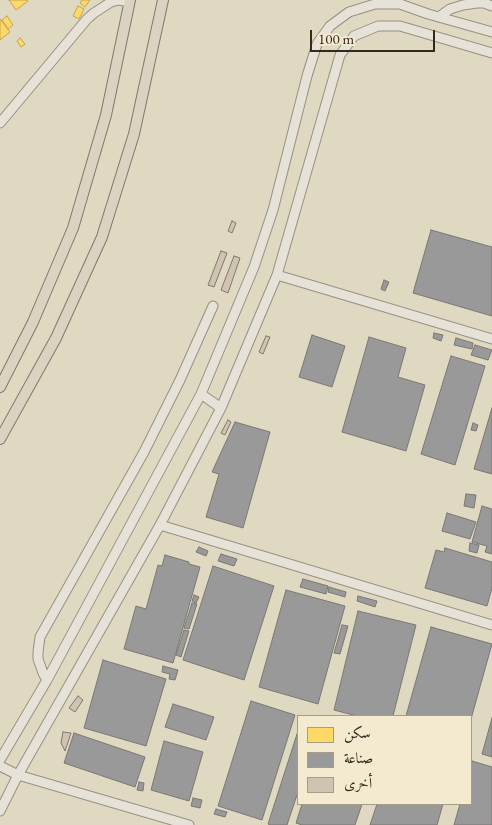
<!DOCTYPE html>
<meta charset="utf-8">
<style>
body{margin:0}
#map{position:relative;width:492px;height:825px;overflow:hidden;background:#e0d9c2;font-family:"EB Garamond",Amiri,serif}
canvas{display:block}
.legend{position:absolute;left:297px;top:715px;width:175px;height:90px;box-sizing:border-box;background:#f3eacf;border:1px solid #a79c87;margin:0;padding:6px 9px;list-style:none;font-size:15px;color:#35281c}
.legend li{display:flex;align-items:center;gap:10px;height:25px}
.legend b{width:25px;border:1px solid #a79c87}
.scale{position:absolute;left:310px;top:30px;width:125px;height:22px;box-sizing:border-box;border:2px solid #35281c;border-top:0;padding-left:6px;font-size:15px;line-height:18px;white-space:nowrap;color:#35281c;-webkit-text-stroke:4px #f3eacf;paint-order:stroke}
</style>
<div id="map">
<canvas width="492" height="825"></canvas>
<ul class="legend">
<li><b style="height:14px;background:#ffd966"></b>سكن</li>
<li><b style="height:14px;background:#999"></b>صناعة</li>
<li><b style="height:14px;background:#d0c3b2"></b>أخرى</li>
</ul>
<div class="scale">100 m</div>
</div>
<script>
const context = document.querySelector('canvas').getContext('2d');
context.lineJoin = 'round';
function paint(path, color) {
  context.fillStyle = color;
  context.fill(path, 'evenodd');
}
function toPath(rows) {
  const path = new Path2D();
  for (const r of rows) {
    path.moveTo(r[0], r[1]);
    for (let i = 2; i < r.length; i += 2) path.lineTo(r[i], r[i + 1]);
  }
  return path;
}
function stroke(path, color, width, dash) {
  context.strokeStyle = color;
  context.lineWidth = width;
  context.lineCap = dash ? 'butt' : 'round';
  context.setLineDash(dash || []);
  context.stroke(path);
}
const homes = toPath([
 [9,0,27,0,28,1,16,10,9,0],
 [82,0,90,0,85,7,80,3,82,0],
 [78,6,84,9,79,19,73,16,78,6],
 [7,16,13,25,8,29,2,20,7,16],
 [0,19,10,32,0,40,0,19],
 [20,38,25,44,21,47,17,41,20,38]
]);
const industry = toPath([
 [431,230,492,247,492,316,413,293,431,230],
 [384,280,389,282,385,291,381,289,384,280],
 [434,333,443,335,441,341,433,338,434,333],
 [312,335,345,346,332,387,299,377,312,335],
 [369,337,406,348,398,377,425,385,406,451,342,432,369,337],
 [456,338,473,343,472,349,454,345,456,338],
 [475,345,492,350,488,360,471,355,475,345],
 [451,356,485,366,455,465,421,454,451,356],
 [492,408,492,474,474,469,492,408],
 [235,422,270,432,243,528,206,517,219,474,212,472,235,422],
 [473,423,478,425,476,431,471,430,473,423],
 [466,494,476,495,474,508,464,506,466,494],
 [482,506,492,509,492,554,485,552,487,546,472,542,482,506],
 [447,513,476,522,470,539,442,531,447,513],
 [470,543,479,545,477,553,469,551,470,543],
 [199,547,208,551,206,556,196,552,199,547],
 [445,548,492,562,492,588,487,606,425,588,436,550,444,552,445,548],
 [221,554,237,559,234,566,218,561,221,554],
 [165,555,189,562,189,564,200,567,173,663,124,649,136,606,146,609,158,565,162,566,165,555],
 [213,566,274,586,244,680,183,660,213,566],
 [303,579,328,586,326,594,300,587,303,579],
 [329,587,346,592,345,597,328,592,329,587],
 [286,590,345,606,318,704,259,687,286,590],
 [194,595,199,597,196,603,192,601,194,595],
 [358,596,377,601,375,607,357,601,358,596],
 [192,603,197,604,189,629,184,628,192,603],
 [358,611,416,625,393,716,357,716,334,710,358,611],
 [342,625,348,626,340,654,334,653,342,625],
 [431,627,492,644,471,719,471,716,406,716,431,627],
 [184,630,189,631,181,657,176,655,184,630],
 [103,660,166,679,146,746,84,728,103,660],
 [163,666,178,670,175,680,169,679,170,674,162,672,163,666],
 [251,701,295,715,262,820,218,806,251,701],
 [173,704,214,717,206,740,165,727,173,704],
 [492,718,492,757,482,754,492,718],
 [298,731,298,792,287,825,270,825,268,824,298,731],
 [74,733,145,757,135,787,64,763,74,733],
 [164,741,203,752,189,801,151,790,164,741],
 [472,761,492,767,492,825,454,825,460,804,471,804,471,765,472,761],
 [139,782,144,783,143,791,137,790,139,782],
 [193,798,202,800,200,808,191,806,193,798],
 [302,804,362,804,355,825,302,825,296,823,302,804],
 [377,804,443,804,437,825,370,825,377,804],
 [216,809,227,812,225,817,214,814,216,809]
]);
const building = toPath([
 [232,221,236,223,232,233,228,231,232,221],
 [221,251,227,253,214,287,208,285,221,251],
 [234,256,240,258,228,293,221,290,234,256],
 [266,336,270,337,263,354,259,352,266,336],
 [228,420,231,422,225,435,221,433,228,420],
 [78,696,83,700,75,712,69,708,78,696],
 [63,732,71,733,65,751,61,743,63,732]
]);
const minor = toPath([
 [439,17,450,9,463,5,477,3,484,3,492,6],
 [0,123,87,19,94,13,111,2,119,0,129,2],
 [277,275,492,339],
 [201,394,221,408],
 [160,525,492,625],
 [47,680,43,673,38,659,38,652,40,637,144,452,180,380,213,306],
 [0,760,47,680,201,394,254,267,273,210,307,76,317,44,330,26,349,12,375,4,400,4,428,14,492,32],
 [0,766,18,775,189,825],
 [0,811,18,775,160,525,221,408,277,275,340,55,354,36,378,26,400,26,492,53]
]);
const major = toPath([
 [0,387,33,322,73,228,106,115,130,0],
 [0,439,56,338,102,237,134,134,163,0]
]);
paint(homes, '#ffd966');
stroke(homes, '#c2a450', 1);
paint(industry, '#999');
stroke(industry, '#7b7774', 1);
paint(building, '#d0c3b2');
stroke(building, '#7e786b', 1);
stroke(minor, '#959082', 11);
stroke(major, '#7e786b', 12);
stroke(minor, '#e6e2d7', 9);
stroke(major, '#dad3c2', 10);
</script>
